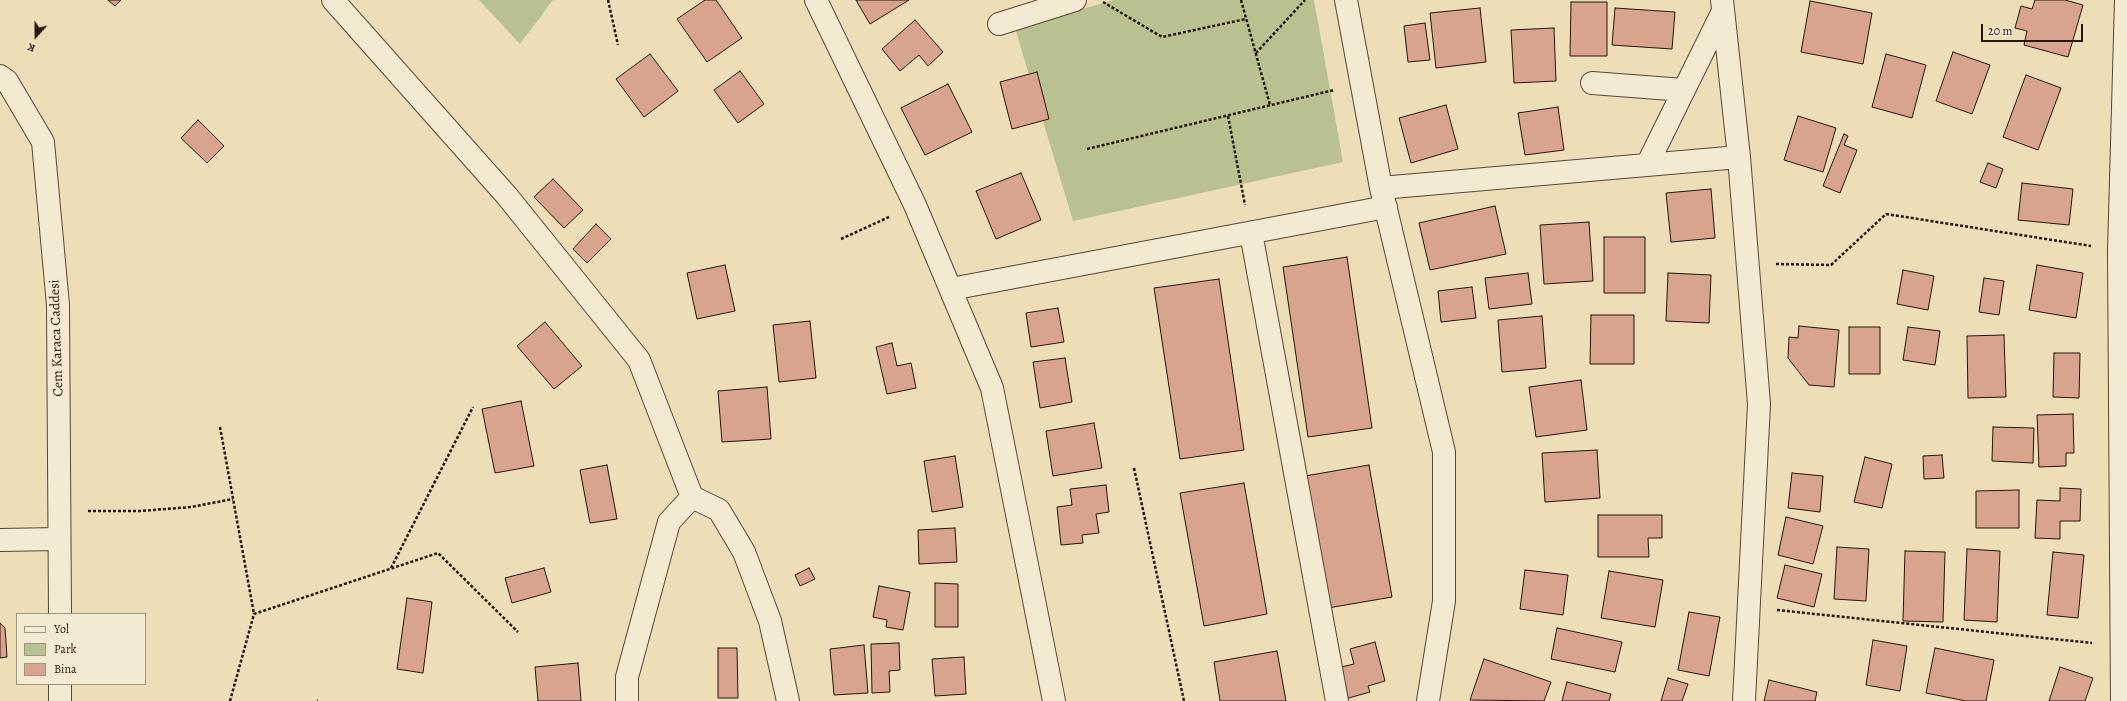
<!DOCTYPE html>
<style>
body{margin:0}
#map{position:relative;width:2127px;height:701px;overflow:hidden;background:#eedeb8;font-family:Alegreya,serif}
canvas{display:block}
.legend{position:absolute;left:16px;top:613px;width:130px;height:72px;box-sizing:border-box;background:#f4ead1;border:1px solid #a29581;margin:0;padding:5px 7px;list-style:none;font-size:12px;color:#26150a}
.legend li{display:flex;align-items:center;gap:8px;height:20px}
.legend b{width:20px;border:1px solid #a29581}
.north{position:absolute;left:16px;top:16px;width:40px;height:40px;-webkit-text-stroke:3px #f4ead1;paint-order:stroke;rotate:201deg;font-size:11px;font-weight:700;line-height:16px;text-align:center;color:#26150a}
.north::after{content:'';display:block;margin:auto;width:14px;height:18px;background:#26150a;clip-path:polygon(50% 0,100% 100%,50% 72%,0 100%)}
.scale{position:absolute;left:1981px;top:24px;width:102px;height:18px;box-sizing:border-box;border:2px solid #26150a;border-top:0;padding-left:5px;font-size:12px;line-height:14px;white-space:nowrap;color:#26150a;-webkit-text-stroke:3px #f4ead1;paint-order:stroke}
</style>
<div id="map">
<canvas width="2127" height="701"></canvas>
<ul class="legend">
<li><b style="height:5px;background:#f4ead1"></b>Yol</li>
<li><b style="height:11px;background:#b8c18f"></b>Park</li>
<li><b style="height:11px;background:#d9a48d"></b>Bina</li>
</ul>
<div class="north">K</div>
<div class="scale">20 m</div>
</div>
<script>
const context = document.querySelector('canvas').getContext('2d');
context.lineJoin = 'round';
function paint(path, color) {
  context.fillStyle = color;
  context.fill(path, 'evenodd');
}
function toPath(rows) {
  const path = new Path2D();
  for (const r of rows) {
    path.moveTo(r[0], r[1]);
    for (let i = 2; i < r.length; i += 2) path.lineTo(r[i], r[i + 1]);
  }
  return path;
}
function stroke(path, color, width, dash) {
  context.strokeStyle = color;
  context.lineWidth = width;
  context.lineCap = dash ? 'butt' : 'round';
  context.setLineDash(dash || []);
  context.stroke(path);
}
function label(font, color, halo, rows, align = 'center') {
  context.font = font + ' Alegreya,serif';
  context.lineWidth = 4;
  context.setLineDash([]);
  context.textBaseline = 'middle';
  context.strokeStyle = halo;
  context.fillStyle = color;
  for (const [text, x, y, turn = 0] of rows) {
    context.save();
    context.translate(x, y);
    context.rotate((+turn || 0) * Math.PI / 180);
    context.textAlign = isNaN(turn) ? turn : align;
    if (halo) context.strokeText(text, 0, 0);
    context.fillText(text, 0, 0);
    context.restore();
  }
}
const green = toPath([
 [479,0,553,0,520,44],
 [1114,0,1314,0,1343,162,1073,221,1015,28]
]);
const building = toPath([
 [108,0,121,0,115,6,108,0],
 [705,0,716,0,742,38,707,62,677,19,705,0],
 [856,0,909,0,870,24,856,0],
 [2035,0,2065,0,2083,5,2068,57,2024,45,2027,31,2015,28,2021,6,2032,9,2035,0],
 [1810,1,1872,13,1863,64,1801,52,1810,1],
 [1571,2,1607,2,1607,56,1570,56,1571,2],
 [1480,8,1486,62,1436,68,1430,13,1480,8],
 [1615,8,1675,12,1672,49,1612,45,1615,8],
 [915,20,943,52,928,66,919,55,900,71,882,49,915,20],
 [1425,23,1430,60,1408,62,1404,26,1425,23],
 [1554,28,1556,81,1514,83,1511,30,1554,28],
 [1953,52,1990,65,1972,114,1936,101,1953,52],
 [650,54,678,91,644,117,616,79,650,54],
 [1886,54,1926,65,1912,118,1872,107,1886,54],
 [740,71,764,104,738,123,714,90,740,71],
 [1037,72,1049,119,1012,129,1000,82,1037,72],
 [2026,75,2061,88,2038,150,2003,137,2026,75],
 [948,84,972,132,925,155,901,108,948,84],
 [1446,105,1458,149,1411,163,1399,118,1446,105],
 [1558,107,1564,150,1525,155,1518,113,1558,107],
 [1798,116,1836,128,1823,172,1784,160,1798,116],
 [198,120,224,146,207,163,181,138,198,120],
 [1844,134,1848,136,1844,145,1857,150,1840,193,1823,186,1844,134],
 [1988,163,2003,169,1996,188,1980,182,1988,163],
 [1021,173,1041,220,996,239,976,191,1021,173],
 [553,179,583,210,564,228,534,197,553,179],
 [2022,183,2073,189,2069,225,2018,220,2022,183],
 [1711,189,1715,238,1671,242,1666,193,1711,189],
 [1495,206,1506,254,1430,270,1419,223,1495,206],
 [1589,222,1593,281,1544,284,1540,225,1589,222],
 [596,224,611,239,587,263,573,249,596,224],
 [1604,237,1645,237,1645,293,1604,293,1604,237],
 [1347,257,1372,428,1308,437,1283,267,1347,257],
 [725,265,735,311,697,319,687,273,725,265],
 [2037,265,2083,273,2076,318,2029,310,2037,265],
 [1903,270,1934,276,1928,310,1897,304,1903,270],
 [1528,273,1532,304,1489,309,1485,278,1528,273],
 [1668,273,1711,275,1709,323,1666,321,1668,273],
 [1984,278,2004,281,1999,315,1979,312,1984,278],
 [1219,279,1244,450,1180,459,1154,288,1219,279],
 [1472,287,1476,318,1441,322,1438,291,1472,287],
 [1058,308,1064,342,1031,347,1026,313,1058,308],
 [1591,315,1634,315,1634,364,1590,364,1591,315],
 [1542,316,1546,368,1502,372,1498,320,1542,316],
 [810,321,816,378,779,382,773,325,810,321],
 [545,322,582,366,554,389,517,346,545,322],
 [1799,326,1839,330,1834,387,1809,385,1788,358,1789,337,1798,338,1799,326],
 [1849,327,1880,327,1880,374,1849,374,1849,327],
 [1908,327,1940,331,1935,365,1903,360,1908,327],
 [2004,335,2006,397,1968,398,1967,336,2004,335],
 [892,343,897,366,911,363,916,388,887,394,876,347,892,343],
 [2054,353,2080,353,2079,398,2053,397,2054,353],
 [1065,358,1072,402,1040,408,1033,362,1065,358],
 [1581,380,1587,430,1536,437,1529,387,1581,380],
 [767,387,771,439,722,442,718,391,767,387],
 [521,401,534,466,495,473,482,409,521,401],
 [2073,414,2074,453,2066,453,2066,466,2039,467,2037,415,2073,414],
 [1094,423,1102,468,1053,476,1046,431,1094,423],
 [1993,427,2034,428,2033,463,1992,461,1993,427],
 [1597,450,1600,498,1545,502,1542,453,1597,450],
 [1942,455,1944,478,1924,479,1923,456,1942,455],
 [955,456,963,507,932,512,924,461,955,456],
 [1865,457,1892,464,1882,508,1854,502,1865,457],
 [607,465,617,519,590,523,580,470,607,465],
 [1369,465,1392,597,1328,608,1305,476,1369,465],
 [1792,473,1823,476,1820,512,1788,508,1792,473],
 [1244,483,1267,614,1204,626,1180,493,1244,483],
 [1106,485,1109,512,1096,514,1099,533,1082,535,1083,543,1061,545,1057,507,1072,505,1070,489,1106,485],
 [2060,488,2081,489,2080,521,2060,521,2060,539,2035,538,2037,500,2060,501,2060,488],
 [2019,490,2019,528,1976,528,1976,491,2019,490],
 [1598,515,1662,515,1662,538,1648,538,1649,557,1598,557,1598,515],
 [1786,517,1823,526,1813,564,1778,555,1786,517],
 [955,528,957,562,919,564,918,530,955,528],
 [1837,547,1869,549,1866,601,1834,599,1837,547],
 [1967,549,2000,551,1997,622,1964,620,1967,549],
 [1905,551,1945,552,1943,622,1903,621,1905,551],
 [2053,552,2084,555,2078,618,2047,615,2053,552],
 [1785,565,1822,574,1814,607,1777,598,1785,565],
 [544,568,551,592,512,603,505,578,544,568],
 [809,568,815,579,800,586,795,575,809,568],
 [1525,570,1568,575,1563,615,1520,609,1525,570],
 [1609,571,1663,580,1655,627,1601,618,1609,571],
 [935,583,958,584,958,627,935,627,935,583],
 [879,586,910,592,903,630,886,627,887,620,873,617,879,586],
 [407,598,432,602,423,673,397,669,407,598],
 [1689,612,1720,617,1709,676,1678,670,1689,612],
 [0,623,5,628,7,657,0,658,0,623],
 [1557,628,1622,642,1615,672,1551,659,1557,628],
 [1873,640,1907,646,1900,691,1866,685,1873,640],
 [1375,642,1385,681,1368,686,1370,692,1345,699,1337,668,1354,664,1350,649,1375,642],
 [899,643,900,670,889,671,890,692,872,693,871,644,899,643],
 [864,645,868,693,834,695,830,649,864,645],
 [718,648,737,648,738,698,718,698,718,648],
 [1935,648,1994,660,1986,701,1966,701,1926,693,1935,648],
 [1277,651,1286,701,1220,701,1214,662,1277,651],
 [964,657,966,694,935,696,932,659,964,657],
 [1484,659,1551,682,1544,701,1470,700,1484,659],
 [578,663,581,701,538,701,535,667,578,663],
 [2060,667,2093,678,2085,701,2049,701,2060,667],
 [1668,678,1688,684,1682,701,1661,701,1668,678],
 [1769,680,1817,692,1815,701,1764,701,1769,680],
 [1567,682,1611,694,1609,701,1562,701,1567,682]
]);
const path = toPath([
 [608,0,618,45],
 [1241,0,1270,105],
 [1103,2,1162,37,1246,19],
 [1256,53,1305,0],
 [1228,116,1245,205],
 [1087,149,1334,90],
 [841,239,889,217],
 [1776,264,1831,265,1886,214,2091,246],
 [220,427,254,614],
 [1134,468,1184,701],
 [88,511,140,511,191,507,233,499],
 [391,568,473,407],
 [1777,610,2092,643],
 [230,701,254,614,438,553,518,632],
 [317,701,318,701]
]);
const minor = toPath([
 [333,0,507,196,639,360,692,497,719,510,744,552,770,621,788,701],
 [816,0,915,205,992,388,1054,701],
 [1346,0,1381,188,1444,452,1444,601,1428,701],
 [1722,0,1739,157,1759,404,1744,701],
 [999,24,1075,0],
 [1592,83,1684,90],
 [1647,165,1723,11],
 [1381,188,1739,157],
 [1251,233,1337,701],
 [951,289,1386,207],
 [0,540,59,539],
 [627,701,627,677,669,522,692,497],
 [2122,701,2119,251,2126,0]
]);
const tertiary = toPath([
 [0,76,7,81,43,142,58,305,60,614],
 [60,684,60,701]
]);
const streetNames = [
 ["Cem Karaca Caddesi",57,338,-92]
];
paint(green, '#b8c18f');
paint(building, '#d9a48d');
stroke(building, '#26150a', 1);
stroke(minor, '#584736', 24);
stroke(tertiary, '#584736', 24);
stroke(path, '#26150a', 2.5, [3, 2]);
stroke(minor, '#f4ead1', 22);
stroke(tertiary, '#f4ead1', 22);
label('14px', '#26150a', '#f4ead1', streetNames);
</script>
